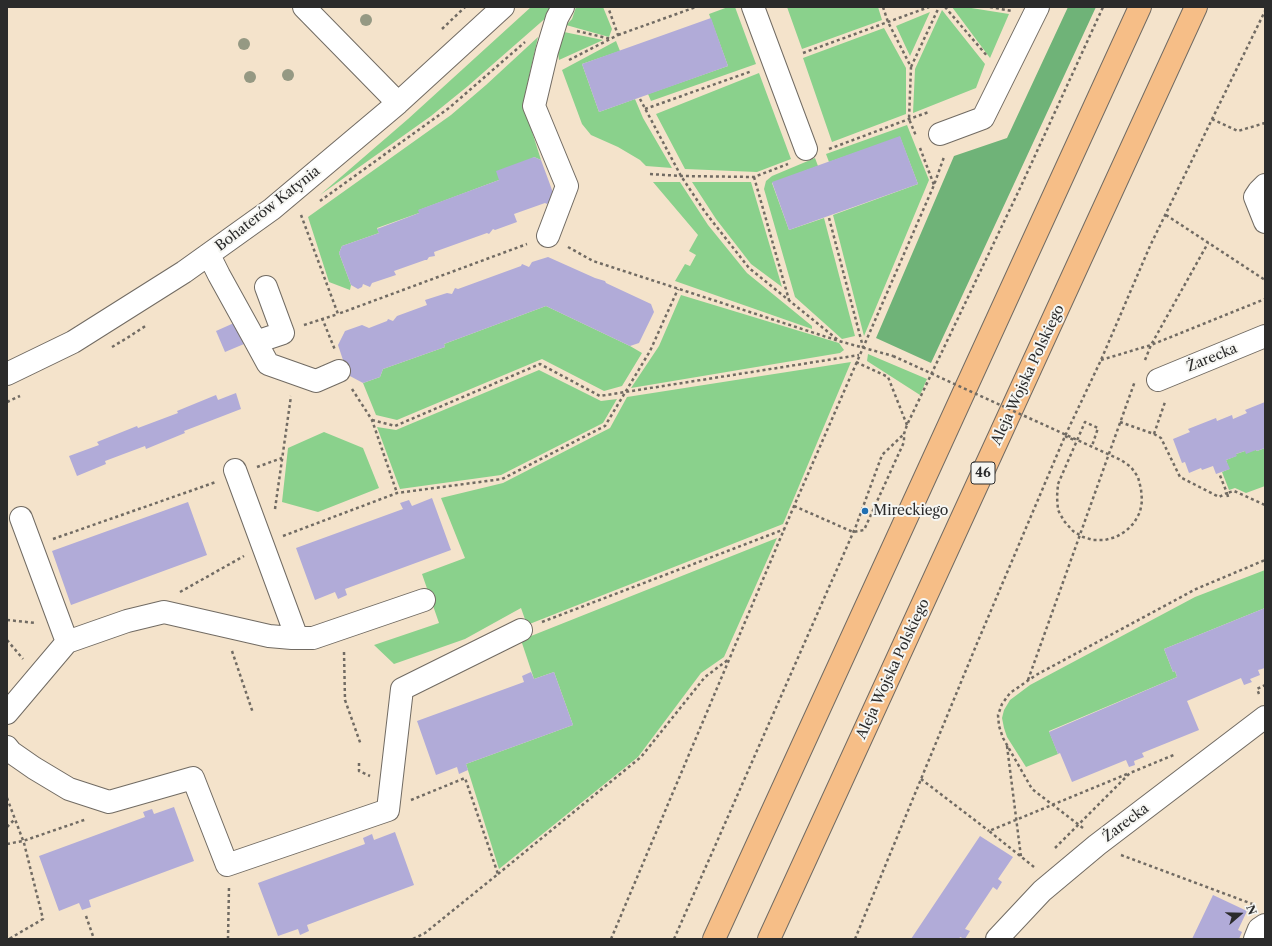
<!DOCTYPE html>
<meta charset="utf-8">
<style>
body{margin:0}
#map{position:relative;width:1272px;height:946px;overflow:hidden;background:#f4e3cb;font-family:"Libre Caslon Text",serif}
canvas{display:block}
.frame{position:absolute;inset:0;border:8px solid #2b2b2b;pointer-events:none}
.north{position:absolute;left:1220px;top:894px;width:40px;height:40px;-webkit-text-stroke:3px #f6f6f2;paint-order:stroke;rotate:70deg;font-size:11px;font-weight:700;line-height:16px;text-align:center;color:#2b2b2b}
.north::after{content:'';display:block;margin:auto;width:14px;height:18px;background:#2b2b2b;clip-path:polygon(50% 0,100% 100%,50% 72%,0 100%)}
</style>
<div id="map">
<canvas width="1272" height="946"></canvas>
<div class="frame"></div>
<div class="north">N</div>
</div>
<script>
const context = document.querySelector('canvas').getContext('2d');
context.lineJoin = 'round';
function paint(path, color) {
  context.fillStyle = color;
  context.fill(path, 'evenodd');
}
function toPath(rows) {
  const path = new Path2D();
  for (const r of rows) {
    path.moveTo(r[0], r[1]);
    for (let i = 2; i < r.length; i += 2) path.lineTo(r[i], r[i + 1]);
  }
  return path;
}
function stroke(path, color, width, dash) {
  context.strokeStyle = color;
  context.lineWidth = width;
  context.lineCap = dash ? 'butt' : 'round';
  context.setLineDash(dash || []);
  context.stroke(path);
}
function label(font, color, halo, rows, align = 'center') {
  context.font = font + ' "Libre Caslon Text",serif';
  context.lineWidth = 4;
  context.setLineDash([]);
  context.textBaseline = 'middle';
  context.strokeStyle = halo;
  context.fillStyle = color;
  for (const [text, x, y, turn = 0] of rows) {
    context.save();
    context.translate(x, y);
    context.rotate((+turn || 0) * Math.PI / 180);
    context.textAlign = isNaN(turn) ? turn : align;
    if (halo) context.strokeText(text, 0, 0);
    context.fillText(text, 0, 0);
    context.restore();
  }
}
const green = toPath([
 [531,7,557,7,556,9,468,86,431,116,320,195,408,119],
 [576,7,603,7,612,29,609,37,566,25,572,19],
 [728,7,735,7,756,64,651,101,648,94,728,66,709,14],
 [787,7,878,7,882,20,802,49],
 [952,7,965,7,1009,14,990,58],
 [942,10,985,64,976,88,913,113,915,69],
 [930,12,910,56,896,26],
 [884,28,906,68,906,114,832,142,803,58],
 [564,32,603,40,559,60,557,46],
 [538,37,523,103,541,160,534,157,499,180,419,210,419,213,377,228,379,233,342,246,339,253,351,285,350,290,329,282,308,217,451,115,486,85],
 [616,41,620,51,582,64,599,112,635,99,643,118,672,168,646,166,640,160,618,147,591,135,582,124,562,70],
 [759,73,791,159,757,172,685,169,656,114],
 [907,125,929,180,864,336,833,215,918,184,900,137,829,162,826,154],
 [815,158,818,166,772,183,789,230,824,218,855,336,842,339,795,297,764,189,766,181,772,176],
 [653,182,680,182,708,225,747,273,812,326,812,329,675,281,685,264,690,266,696,255,689,251,698,235],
 [692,182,751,182,782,287,751,264,716,219],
 [681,295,839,343,844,350,840,353,834,354,631,388,659,346],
 [546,306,630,346,642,353,622,386,604,391,542,359,397,420,376,415,363,383,380,377,383,369,445,347,444,344],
 [868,354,927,379,920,395,867,361],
 [851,362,783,524,527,625,521,608,465,639,394,664,374,645,439,623,422,574,465,558,441,498,503,483,610,428,627,397],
 [539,370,601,401,617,399,603,423,501,475,400,489,377,427,396,430],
 [324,432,363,448,379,488,318,512,282,502,288,448],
 [1265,448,1265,486,1246,493,1235,488,1229,490,1222,472,1229,469,1226,460,1236,456,1236,454,1245,451,1256,450,1257,451],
 [777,538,724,657,701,673,638,757,499,869,466,764,573,725,554,672,534,679,521,640],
 [1265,570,1265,608,1164,649,1173,672,1175,671,1177,677,1049,731,1058,754,1026,767,1007,737,1004,728,1002,718,1004,710,1010,700,1030,685,1195,597]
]);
const forest = toPath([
 [1068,7,1096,7,931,363,876,338,954,156,1007,138]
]);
const building = toPath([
 [711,18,728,66,599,112,582,64],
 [900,136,918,184,789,230,772,182],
 [534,157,541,160,555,198,552,198,547,204,545,203,514,214,517,222,495,230,493,229,489,234,487,233,434,252,435,256,429,257,427,260,425,260,394,271,396,275,372,283,370,287,363,284,362,287,358,289,351,285,339,253,342,246,379,233,377,229,419,213,418,210,499,180,496,171],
 [548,257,595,278,605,281,606,283,651,304,654,312,639,343,630,346,546,306,444,344,445,347,383,369,380,377,363,383,348,375,338,345,345,331,362,325,369,328,387,321,388,319,393,321,397,316,427,305,425,300,447,293,452,294,455,288,458,289,521,266,522,264,529,267,532,262],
 [234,323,244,344,225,352,216,331],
 [236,393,241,409,184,431,185,433,146,449,145,446,105,461,106,464,77,476,69,456,99,445,97,442,137,426,138,428,178,413,177,411,216,395,218,400],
 [1265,402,1265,448,1257,451,1256,450,1246,454,1245,451,1236,454,1237,456,1226,460,1230,469,1216,474,1213,466,1202,470,1201,468,1189,473,1185,462,1182,463,1173,439,1190,432,1188,429,1216,418,1217,421,1232,415,1233,419,1247,413,1245,410],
 [432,498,451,550,345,589,347,595,338,599,335,592,315,600,296,548,403,509,400,503,409,500,412,506],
 [188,502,207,555,71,605,52,551],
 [1265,608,1265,668,1258,670,1260,675,1250,679,1252,682,1244,685,1241,678,1187,701,1199,730,1142,753,1144,757,1134,761,1135,765,1129,767,1126,760,1072,782,1060,753,1058,754,1049,732,1177,677,1175,671,1173,672,1164,649],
 [531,672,534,679,554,672,573,725,466,764,468,770,459,774,457,767,436,775,417,721,524,682,522,676],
 [174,807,194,861,89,900,91,907,82,910,79,903,59,911,39,856,145,817,143,812,152,809,154,814],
 [395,832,414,885,307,925,309,931,300,935,298,929,278,936,258,883,365,844,363,838,372,834,374,840],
 [980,836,1013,857,998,879,1002,882,997,890,993,887,965,929,970,931,965,939,960,937,959,939,911,939],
 [1213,895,1247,911,1238,930,1242,932,1239,939,1192,939]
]);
const path = toPath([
 [883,7,888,22,911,67,909,119,916,136],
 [945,7,988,57],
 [990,7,1012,11],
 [442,29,465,7],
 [577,31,611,39],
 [618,35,696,7],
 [803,53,929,7],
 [569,60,618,35,608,7],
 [911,67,939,7],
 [640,99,681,176,705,212,749,268,838,340],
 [645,109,752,71],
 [1212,119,1238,131,1265,123],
 [920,148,934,185],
 [829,149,909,119,929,112],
 [650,174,681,176,754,177,788,164],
 [754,177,789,300],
 [320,201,449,108,525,42],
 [301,215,338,314,527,244],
 [1166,215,1265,280],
 [829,218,863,347],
 [568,247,593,261,839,341,893,356],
 [322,318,335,350],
 [304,325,338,314],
 [112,347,127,338,147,325],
 [1101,360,1151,345,1265,299],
 [1145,360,1151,345,1208,243],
 [856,362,888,377,907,425],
 [352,389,372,420,397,493],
 [7,402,20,396],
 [372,420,395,426,540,364,600,396,859,355],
 [1120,422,1154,434,1165,402],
 [1154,434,1161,438,1180,477,1219,497,1227,493,1219,473],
 [1065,436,1076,441],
 [257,467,282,458],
 [1058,484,1085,422,1098,428,1092,446],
 [1228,497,1227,493,1234,491,1265,505],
 [794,506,853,532,864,530,904,442,904,434,907,425,1022,184,1103,7],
 [275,509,291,396],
 [283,536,397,493,502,479,605,426,650,351,678,289],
 [53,539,216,482],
 [180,592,244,556],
 [7,620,36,623],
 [542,622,785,529],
 [7,640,23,659],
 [232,651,253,713],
 [344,652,345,700,361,745],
 [1028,680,1135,381],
 [1259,694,1257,689,1265,685],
 [1007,746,1021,857],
 [359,763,359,771,370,776],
 [921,779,989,831],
 [7,798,24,843,43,919,9,939],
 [411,800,465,778,498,874,425,933,413,939],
 [7,827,15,819],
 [1083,828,1032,789,1003,738,999,726,998,715,1002,704,1010,693,1036,675,1196,589,1265,560],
 [7,844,23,841,87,819],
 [1055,848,1130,773,1176,754],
 [1121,855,1255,905],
 [1034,867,989,831,1127,774],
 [498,874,641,757,705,677,729,659],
 [86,916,94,939],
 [228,939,229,887],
 [611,939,794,506,934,185,944,157],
 [674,939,856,526,882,455,904,434],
 [855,939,978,641,1065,436,1101,360,1150,246,1265,11]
]);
const minor = toPath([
 [304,7,398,103],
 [753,7,806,149],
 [940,134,983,118,1038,7],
 [1265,185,1259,191,1255,197,1265,222],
 [548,236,567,186,534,106,547,51,557,18,563,7],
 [209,255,219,275,256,342],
 [266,287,283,333,256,342,268,364,316,381,339,371],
 [7,374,73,342,184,272,272,209,398,103,503,7],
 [1158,380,1265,336],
 [235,470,297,638],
 [67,642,127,621,164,612,269,636,292,638,313,638,424,600],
 [7,713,67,642,21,518],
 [7,747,11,752,34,768,69,789,109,802,193,778,227,865,388,810,402,689,521,630],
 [997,939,1042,891,1097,845,1265,717],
 [1255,939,1259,929,1265,925]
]);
const major = toPath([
 [714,939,1140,7],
 [769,939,1196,7]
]);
const pathBridge = toPath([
 [893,356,1121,460,1131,467,1138,477,1141,489,1142,501,1140,512,1134,523,1126,531,1116,537,1105,540,1093,540,1083,537,1073,531,1064,521,1058,510,1057,497,1058,484]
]);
const trees = [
 [366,20],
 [244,44],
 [288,75],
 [250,77]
];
const markers = [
 [865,511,4,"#1f6fb2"]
];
const shields = [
 [983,473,24]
];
const shieldNames = [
 ["46",983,473]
];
const streetNames = [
 ["Bohaterów Katynia",268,209,-38],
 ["Żarecka",1212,358,-22],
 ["Aleja Wojska Polskiego",1028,375,-65],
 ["Aleja Wojska Polskiego",893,669,-65],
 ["Żarecka",1126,823,-37]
];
const poiNames = [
 ["Mireckiego",873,511]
];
paint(green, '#8ad18c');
paint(forest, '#6fb378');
paint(building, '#b1abd8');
stroke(minor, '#716b63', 24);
stroke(major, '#716b63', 24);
stroke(path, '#716b63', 2.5, [3, 3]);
stroke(minor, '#fff', 22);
stroke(major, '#f6be87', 22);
stroke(pathBridge, '#716b63', 2.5, [3, 3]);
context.fillStyle = '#959983';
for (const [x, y] of trees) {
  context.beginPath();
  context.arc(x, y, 6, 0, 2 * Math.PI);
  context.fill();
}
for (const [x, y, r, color] of markers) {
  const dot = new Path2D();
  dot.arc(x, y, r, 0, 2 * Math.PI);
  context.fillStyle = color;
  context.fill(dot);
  stroke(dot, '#f6f6f2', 1.5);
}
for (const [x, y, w] of shields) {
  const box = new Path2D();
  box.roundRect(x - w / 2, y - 11, w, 22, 3);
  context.fillStyle = '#f6f6f2';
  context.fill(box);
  stroke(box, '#2b2b2b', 1);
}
label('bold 13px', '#2b2b2b', null, shieldNames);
label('14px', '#2b2b2b', '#f6f6f2', streetNames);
label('14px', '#2b2b2b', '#f6f6f2', poiNames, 'left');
</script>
